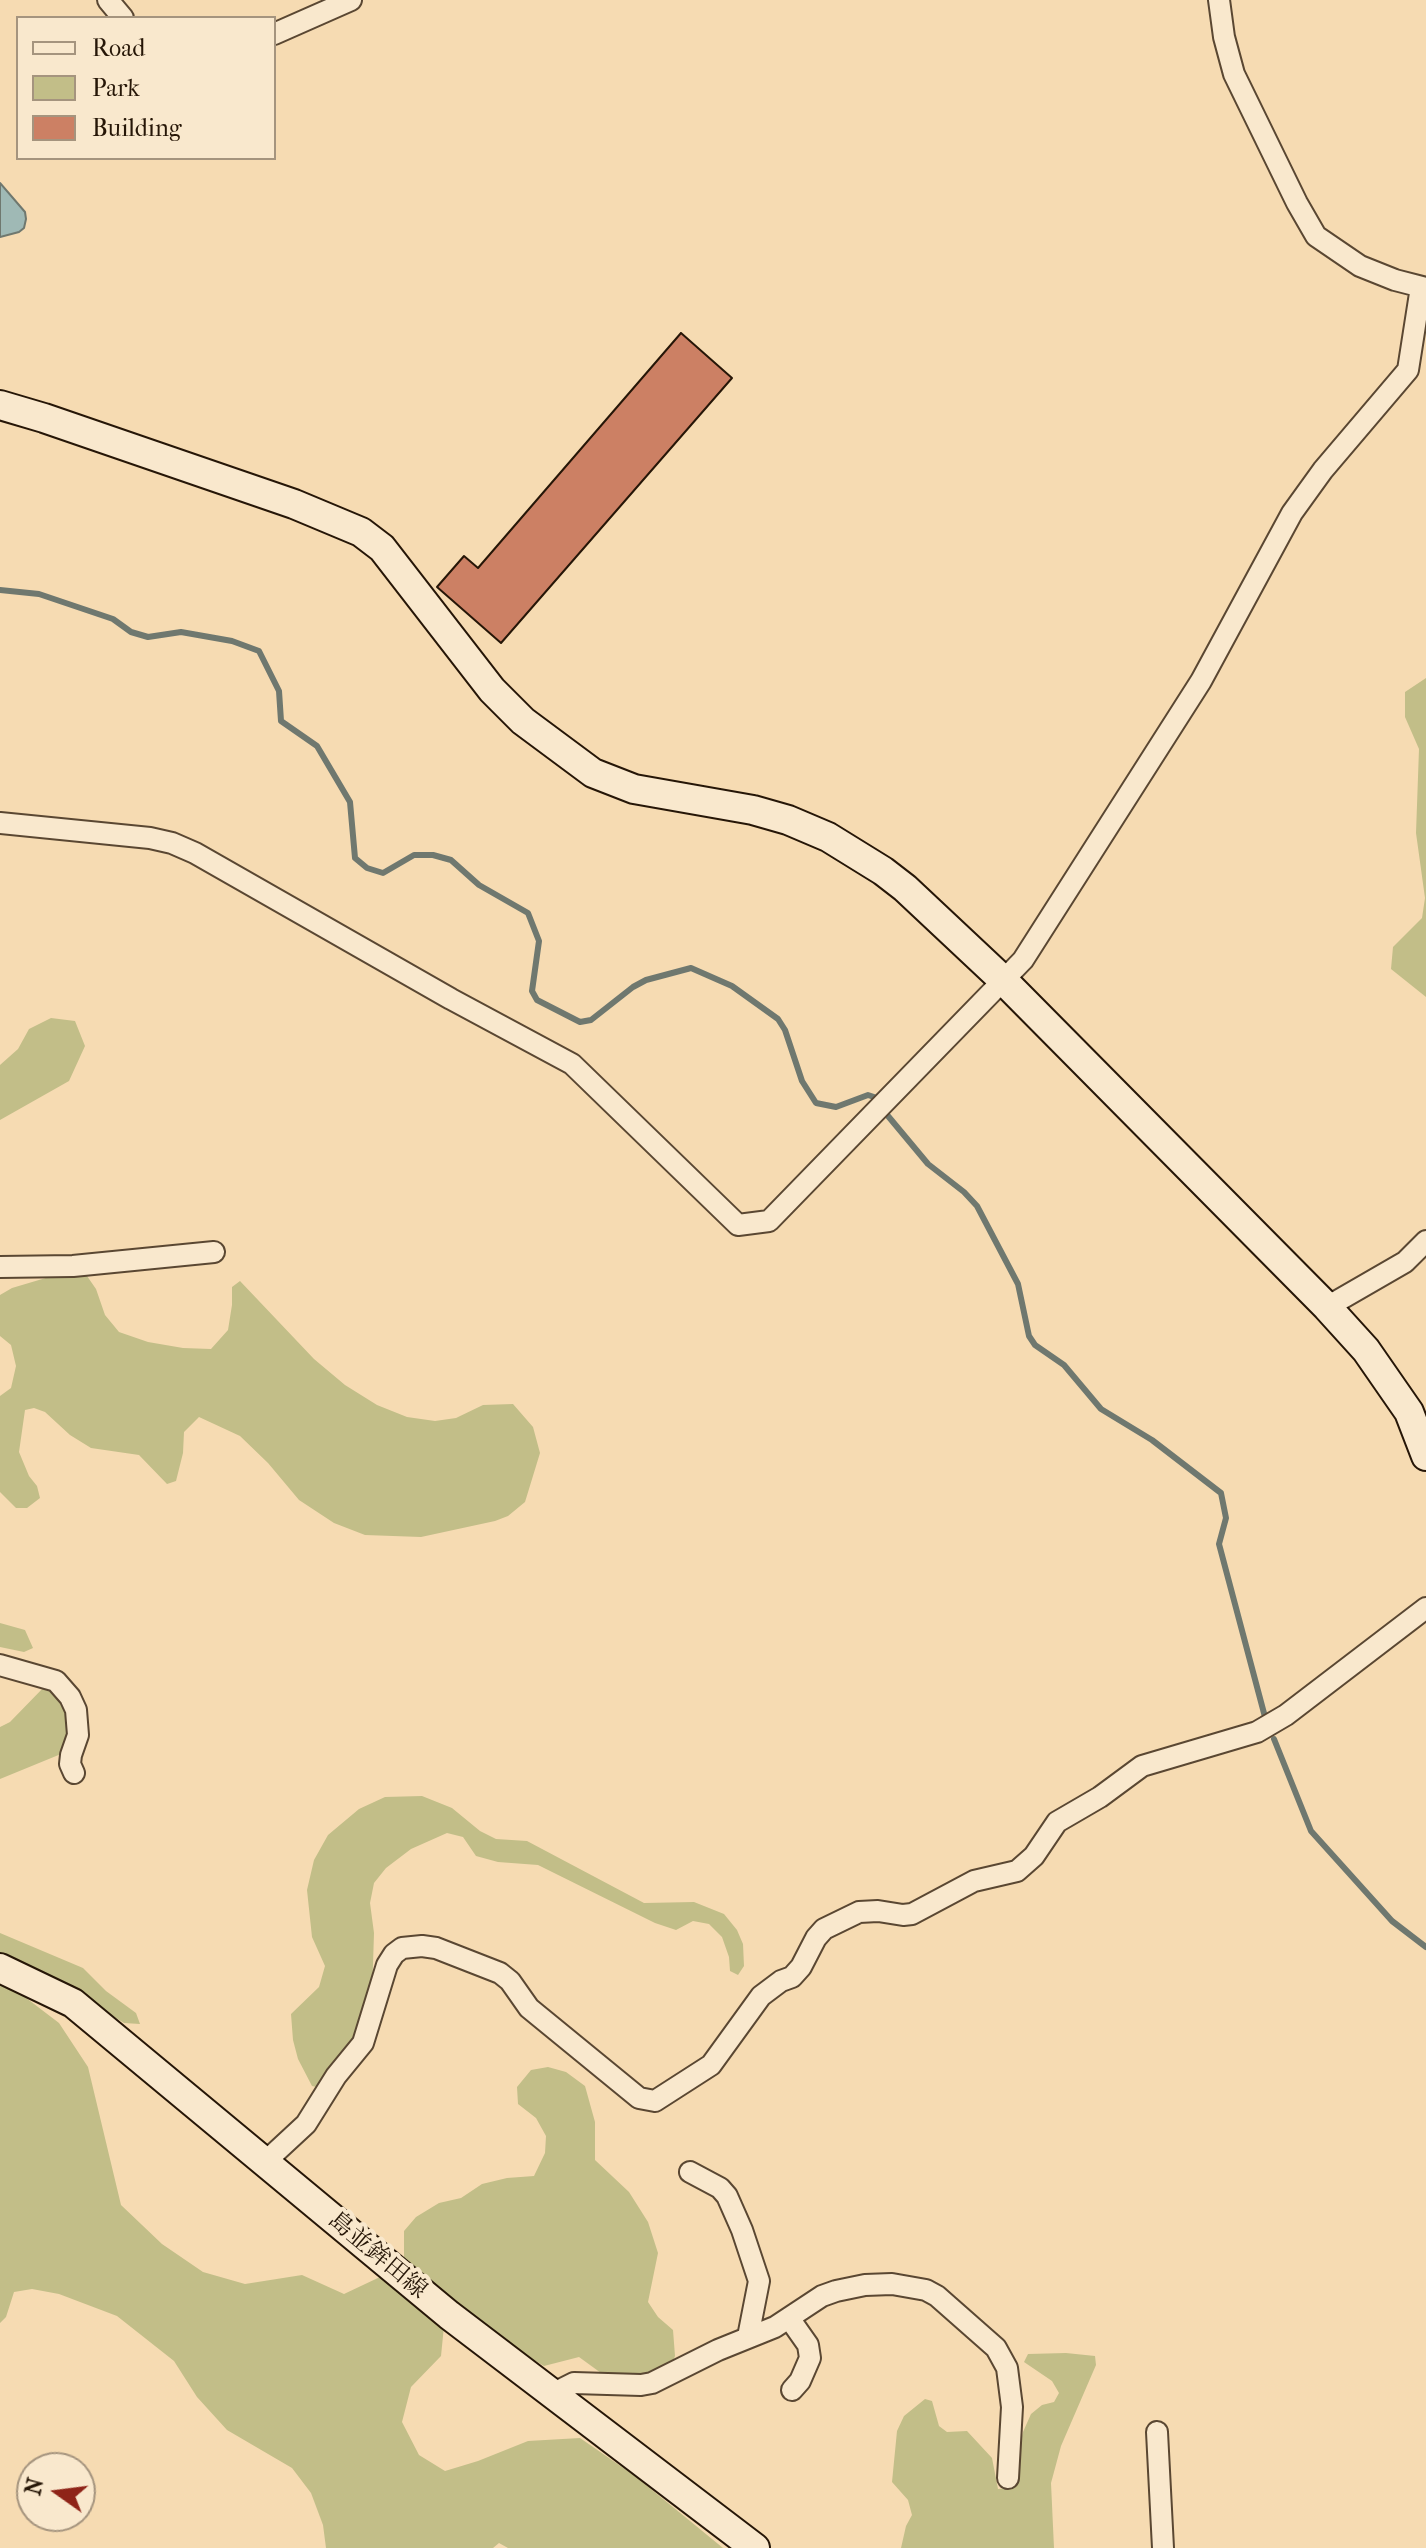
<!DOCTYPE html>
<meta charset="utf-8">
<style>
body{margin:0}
#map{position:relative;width:1426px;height:2548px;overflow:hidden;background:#f6dbb2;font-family:"IM FELL French Canon",serif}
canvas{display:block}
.legend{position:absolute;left:16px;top:16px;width:260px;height:144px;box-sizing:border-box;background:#f9e8cd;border:2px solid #a5947e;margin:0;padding:10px 14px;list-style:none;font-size:24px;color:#261607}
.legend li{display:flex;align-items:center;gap:16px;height:40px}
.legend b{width:40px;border:2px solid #a5947e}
.north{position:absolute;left:16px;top:2452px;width:80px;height:80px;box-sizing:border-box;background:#f9e8cd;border:2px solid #a5947e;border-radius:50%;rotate:284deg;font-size:22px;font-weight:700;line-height:32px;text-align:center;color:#261607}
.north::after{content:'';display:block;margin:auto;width:28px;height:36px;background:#8f2418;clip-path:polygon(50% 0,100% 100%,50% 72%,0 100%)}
</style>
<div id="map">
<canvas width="1426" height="2548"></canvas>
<ul class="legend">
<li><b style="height:10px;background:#f9e8cd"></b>Road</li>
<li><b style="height:22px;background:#c2be88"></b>Park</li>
<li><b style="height:22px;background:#cc8064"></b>Building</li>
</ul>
<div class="north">N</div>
</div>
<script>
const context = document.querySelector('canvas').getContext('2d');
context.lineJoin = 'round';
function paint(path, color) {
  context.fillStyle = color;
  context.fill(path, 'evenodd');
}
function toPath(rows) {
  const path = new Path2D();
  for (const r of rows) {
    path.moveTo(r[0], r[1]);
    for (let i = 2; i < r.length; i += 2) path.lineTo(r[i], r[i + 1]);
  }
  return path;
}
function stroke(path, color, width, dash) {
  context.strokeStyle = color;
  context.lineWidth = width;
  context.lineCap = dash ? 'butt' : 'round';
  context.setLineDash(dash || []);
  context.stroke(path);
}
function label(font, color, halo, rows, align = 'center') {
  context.font = font + ' "IM FELL French Canon","Noto Serif JP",serif';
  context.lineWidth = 8;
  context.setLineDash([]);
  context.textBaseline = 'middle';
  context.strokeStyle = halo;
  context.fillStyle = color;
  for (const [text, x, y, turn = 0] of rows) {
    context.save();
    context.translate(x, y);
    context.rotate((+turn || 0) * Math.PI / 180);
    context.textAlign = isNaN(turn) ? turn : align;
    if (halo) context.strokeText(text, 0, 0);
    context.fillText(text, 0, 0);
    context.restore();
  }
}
const green = toPath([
 [1426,678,1426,997,1391,969,1393,947,1422,918,1425,898,1416,833,1419,749,1405,717,1405,692],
 [51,1018,75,1021,85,1046,69,1081,0,1120,0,1065,18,1049,29,1029],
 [73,1274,87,1276,96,1289,105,1315,119,1332,148,1342,183,1348,211,1349,228,1330,232,1305,232,1287,240,1281,314,1359,345,1385,377,1405,407,1417,435,1421,456,1418,483,1405,513,1404,533,1427,540,1453,525,1502,508,1516,495,1521,421,1537,365,1535,334,1523,299,1500,268,1463,240,1436,199,1417,184,1432,183,1453,176,1481,167,1484,139,1455,91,1448,70,1435,45,1412,34,1408,25,1410,19,1452,29,1476,37,1486,40,1498,27,1508,16,1508,0,1492,0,1396,11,1388,16,1366,11,1345,0,1336,0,1295,12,1288,49,1277],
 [0,1623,25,1630,33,1648,24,1652,0,1647],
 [45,1686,52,1686,67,1703,71,1736,61,1754,0,1779,0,1727,10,1722],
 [422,1796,452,1808,480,1831,496,1839,527,1841,644,1903,694,1902,724,1914,737,1930,743,1944,744,1966,738,1975,730,1971,729,1957,722,1937,709,1924,693,1921,676,1930,655,1923,538,1865,498,1862,476,1856,463,1837,447,1833,411,1849,386,1868,374,1883,370,1903,374,1933,372,1996,366,2025,321,2088,312,2086,298,2059,293,2040,291,2014,319,1987,325,1966,312,1937,307,1890,314,1860,328,1835,359,1809,385,1797],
 [0,1933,83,1968,106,1991,136,2013,140,2024,124,2023,92,2003,0,1958],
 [0,1978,59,2023,88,2067,121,2205,162,2244,203,2272,245,2284,302,2275,344,2294,380,2277,444,2326,441,2356,411,2387,402,2422,419,2455,445,2471,478,2461,528,2441,580,2438,635,2476,723,2548,508,2548,499,2543,493,2548,326,2548,323,2525,311,2493,292,2468,227,2430,197,2397,174,2361,117,2316,59,2294,32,2289,14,2292,6,2317,0,2323],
 [548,2067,566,2072,585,2086,595,2122,595,2160,629,2192,648,2222,658,2253,648,2302,658,2317,673,2330,675,2356,669,2371,612,2381,579,2357,544,2366,468,2321,404,2260,404,2231,416,2217,439,2203,461,2198,482,2184,507,2178,534,2176,545,2153,546,2136,536,2118,518,2104,517,2087,531,2070],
 [1066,2353,1095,2356,1096,2365,1061,2446,1051,2483,1054,2548,901,2548,906,2526,912,2515,908,2500,892,2482,897,2431,904,2416,925,2399,932,2401,939,2426,947,2432,967,2431,992,2458,998,2489,1009,2488,1023,2432,1031,2414,1042,2405,1054,2402,1059,2393,1052,2381,1024,2362,1028,2354]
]);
const water = toPath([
 [0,183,25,212,26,219,24,228,19,232,0,237,0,183]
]);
const stream = toPath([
 [0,590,39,594,113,619,131,632,148,637,181,632,232,641,259,651,279,691,281,721,317,746,350,802,355,858,367,868,383,873,414,855,433,855,451,860,479,885,528,913,539,941,532,991,537,1000,580,1022,591,1020,633,987,646,980,691,968,732,986,778,1019,785,1030,802,1081,816,1103,836,1107,868,1095,874,1097],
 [888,1116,928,1164,964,1192,977,1206,1018,1284,1029,1336,1035,1345,1064,1365,1101,1409,1152,1440,1221,1493,1226,1518,1219,1544,1265,1717],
 [1274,1739,1311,1831,1392,1921,1426,1947]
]);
const building = toPath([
 [681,333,732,378,501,643,437,587,464,556,478,568,681,333]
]);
const street = toPath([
 [108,0,123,18],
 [1219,0,1224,37,1234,74,1297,203,1316,236,1360,266,1395,280,1426,288],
 [274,34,351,0],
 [0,823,150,838,172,843,195,853,451,999,572,1064,738,1225,769,1221,1023,960,1201,681,1292,513,1323,470,1408,370,1421,287],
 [0,1267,73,1266,214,1252],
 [1327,1307,1405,1262,1426,1241],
 [0,1665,56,1681,70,1697,76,1710,78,1735,71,1755,70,1764,74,1773],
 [265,2162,306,2124,336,2076,363,2043,387,1965,394,1954,402,1948,422,1946,436,1948,500,1973,510,1981,529,2008,639,2098,655,2101,711,2065,761,1996,781,1981,792,1977,801,1967,816,1938,824,1929,859,1912,878,1911,903,1915,912,1914,974,1881,1017,1871,1034,1856,1057,1822,1100,1797,1142,1766,1257,1732,1286,1715,1426,1608],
 [690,2172,720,2188,727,2196,742,2230,759,2281,748,2337],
 [789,2318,808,2345,810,2358,800,2381,792,2390],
 [554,2393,574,2383,641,2385,652,2383,718,2350,775,2327,822,2296,836,2291,865,2285,892,2284,926,2290,937,2296,996,2348,1007,2368,1012,2407,1008,2478],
 [1157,2432,1163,2548]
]);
const secondary = toPath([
 [0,405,44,418,294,504,361,532,382,548,492,690,523,721,593,773,634,789,753,810,788,820,828,837,883,871,905,888,1002,979,1327,1307,1366,1350,1409,1412,1426,1456],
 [0,1968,73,2003,449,2315,755,2548]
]);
const streetNames = [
 ["島並鉾田線",377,2256,40]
];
paint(green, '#c2be88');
paint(water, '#9fb9b5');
stroke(water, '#6f786f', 2);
stroke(stream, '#6f786f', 6);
paint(building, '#cc8064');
stroke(building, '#261607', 2);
stroke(street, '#5a4732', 24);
stroke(secondary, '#261607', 32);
stroke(street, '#f9e8cd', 20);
stroke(secondary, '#f9e8cd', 28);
label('24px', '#261607', '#f9e8cd', streetNames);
</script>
